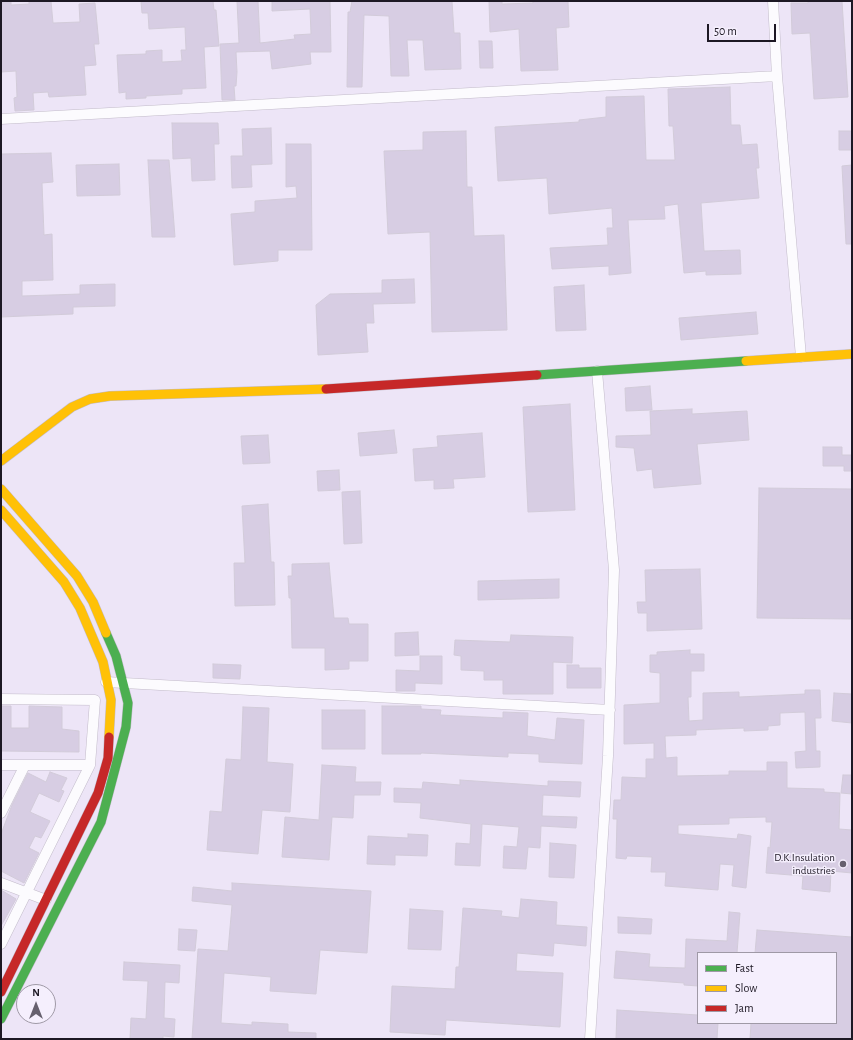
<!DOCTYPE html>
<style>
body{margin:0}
#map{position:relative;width:853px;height:1040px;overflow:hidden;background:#ede5f7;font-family:"Alegreya Sans",sans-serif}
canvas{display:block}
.frame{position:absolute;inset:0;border:2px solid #1d1824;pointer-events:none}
.legend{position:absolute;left:697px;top:952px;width:140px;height:72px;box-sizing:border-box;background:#f5effd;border:1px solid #9f99a6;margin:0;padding:5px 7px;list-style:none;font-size:12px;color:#1d1824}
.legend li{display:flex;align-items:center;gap:8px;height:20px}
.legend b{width:20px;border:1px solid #9f99a6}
.north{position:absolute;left:16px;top:984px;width:40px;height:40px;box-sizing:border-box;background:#f5effd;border:1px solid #9f99a6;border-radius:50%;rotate:0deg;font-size:11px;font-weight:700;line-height:16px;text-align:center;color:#1d1824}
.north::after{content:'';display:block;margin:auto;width:14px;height:18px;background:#66606e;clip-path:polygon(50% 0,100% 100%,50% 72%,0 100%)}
.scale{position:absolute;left:707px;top:24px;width:69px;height:18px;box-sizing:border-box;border:2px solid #1d1824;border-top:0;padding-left:5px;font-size:12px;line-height:14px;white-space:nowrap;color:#1d1824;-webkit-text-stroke:3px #f5effd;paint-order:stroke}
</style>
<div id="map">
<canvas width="853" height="1040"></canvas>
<div class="frame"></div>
<ul class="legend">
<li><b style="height:5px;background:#4caf50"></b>Fast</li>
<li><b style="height:5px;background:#ffc107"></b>Slow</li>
<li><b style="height:5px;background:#c62828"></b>Jam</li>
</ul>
<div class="north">N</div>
<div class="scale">50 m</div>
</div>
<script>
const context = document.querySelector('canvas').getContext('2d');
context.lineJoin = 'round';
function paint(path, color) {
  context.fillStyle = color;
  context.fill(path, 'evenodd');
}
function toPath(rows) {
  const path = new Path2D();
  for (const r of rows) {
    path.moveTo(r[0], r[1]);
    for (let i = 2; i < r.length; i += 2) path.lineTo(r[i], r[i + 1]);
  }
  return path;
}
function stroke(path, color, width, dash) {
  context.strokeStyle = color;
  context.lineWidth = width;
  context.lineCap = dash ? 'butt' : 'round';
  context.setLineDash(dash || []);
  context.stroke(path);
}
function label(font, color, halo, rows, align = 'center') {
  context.font = font + ' "Alegreya Sans",sans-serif';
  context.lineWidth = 3;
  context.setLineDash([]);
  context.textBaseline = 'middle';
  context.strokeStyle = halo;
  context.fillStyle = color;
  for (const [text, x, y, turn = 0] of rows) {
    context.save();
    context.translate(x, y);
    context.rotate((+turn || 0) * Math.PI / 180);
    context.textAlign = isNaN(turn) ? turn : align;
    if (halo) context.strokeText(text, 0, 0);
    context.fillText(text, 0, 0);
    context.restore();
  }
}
const building = toPath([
 [1,1,11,1,11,5,29,4,29,1,51,1,53,23,80,22,79,4,95,3,99,44,94,44,96,65,84,66,86,95,49,97,48,92,33,93,34,110,15,111,14,98,17,97,16,71,1,72,1,1],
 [141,1,213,1,214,10,216,10,219,46,204,47,206,88,182,89,182,94,146,96,146,98,126,99,126,92,119,93,117,55,146,54,146,51,162,50,162,62,182,61,181,50,186,50,185,27,149,29,148,13,142,13,141,1],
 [237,1,258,1,260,43,295,39,294,35,311,34,310,9,272,11,272,1,330,1,331,52,310,52,311,64,272,69,270,51,236,52,237,72,236,86,234,86,235,100,222,100,220,44,239,43,237,1],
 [352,1,452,1,454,33,460,33,461,69,425,70,423,40,407,40,409,76,391,76,389,16,364,15,362,87,347,87,348,12,350,12,352,1],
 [489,1,502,1,502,4,533,3,533,1,568,1,569,27,556,28,558,70,521,71,519,29,490,32,489,1],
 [808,1,842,1,848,97,814,99,810,33,792,34,791,3,808,3,808,1],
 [479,41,492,41,493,68,480,68,479,41],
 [730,87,731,125,740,125,742,145,757,144,759,168,756,168,759,198,701,203,704,251,740,250,741,274,706,275,706,271,684,273,678,204,664,206,665,219,628,220,631,273,609,275,609,266,552,269,550,248,608,245,607,228,613,228,612,208,549,214,547,178,498,181,495,127,579,122,579,120,606,117,606,97,644,96,646,160,675,160,673,126,669,126,668,89,730,87],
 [172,123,218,123,219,144,214,144,215,180,192,181,191,158,173,159,172,123],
 [271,128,272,164,251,165,252,187,232,188,231,156,243,156,242,129,271,128],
 [466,131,467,187,472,187,474,236,504,235,507,330,432,332,430,232,388,234,384,151,423,150,423,132,466,131],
 [839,131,852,131,852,150,839,150,839,131],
 [286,144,311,144,312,250,278,250,278,261,234,265,231,214,255,212,255,201,297,198,296,186,286,187,286,144],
 [51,153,53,182,42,183,44,235,52,234,53,280,22,281,22,296,80,294,80,285,115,284,115,306,73,307,73,314,1,317,1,154,51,153],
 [148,160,169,160,175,237,152,237,148,160],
 [119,164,120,195,77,196,76,165,119,164],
 [852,165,852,244,846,244,842,166,852,165],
 [414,279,415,303,373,304,374,323,366,323,368,352,318,355,316,305,330,294,382,293,382,280,414,279],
 [584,285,586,330,556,331,554,287,584,285],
 [756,312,758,334,681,340,679,318,756,312],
 [650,386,652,410,626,411,625,388,650,386],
 [570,404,575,510,528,512,523,407,570,404],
 [692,409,692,414,747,411,749,440,697,444,701,484,654,488,652,469,637,471,634,448,616,447,616,436,651,435,650,411,692,409],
 [394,430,397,453,360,456,358,433,394,430],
 [482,433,485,477,453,479,454,488,434,489,434,480,415,481,413,449,438,447,437,436,482,433],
 [268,435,270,463,243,464,241,436,268,435],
 [823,447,842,447,842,455,852,455,852,471,844,471,844,466,823,466,823,447],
 [339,470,340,490,318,491,317,471,339,470],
 [759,488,852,489,852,619,757,618,759,488],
 [360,491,362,543,344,544,342,492,360,491],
 [268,504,271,562,274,562,275,605,235,606,234,563,245,563,242,506,268,504],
 [329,563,334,618,348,618,349,624,368,624,368,661,349,661,349,669,325,670,325,648,292,648,291,598,289,598,288,576,292,576,292,564,329,563],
 [700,569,702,629,647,631,647,613,638,613,637,602,646,602,645,570,700,569],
 [559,579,559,598,478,600,478,581,559,579],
 [418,632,419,655,395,656,395,633,418,632],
 [511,635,573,637,572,663,553,662,553,694,503,694,503,680,484,680,484,671,461,670,461,656,454,655,455,640,510,642,511,635],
 [690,650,690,654,704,654,704,671,691,671,691,697,688,697,689,721,703,720,703,693,739,692,739,697,805,694,805,690,820,690,821,718,815,718,816,751,820,751,820,767,796,768,795,752,806,751,805,712,780,713,780,725,768,726,768,730,744,731,744,728,696,730,696,735,665,736,666,758,677,757,677,776,729,775,729,771,767,771,767,762,787,762,787,788,824,789,824,792,840,793,839,829,852,830,852,873,831,871,830,892,802,889,803,876,766,873,768,847,770,848,772,822,766,822,766,817,729,818,729,824,678,825,678,834,737,839,738,834,751,836,746,888,732,886,734,865,720,864,718,890,665,886,666,872,651,872,652,857,627,856,626,859,616,858,617,819,613,819,614,800,621,800,622,777,646,778,646,759,654,759,654,743,624,744,624,705,660,703,660,673,650,672,650,655,657,655,657,652,690,650],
 [420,656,442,656,442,684,415,683,415,691,396,691,396,670,420,671,420,656],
 [213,664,241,665,240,679,213,678,213,664],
 [567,665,579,665,579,668,601,668,601,688,567,688,567,665],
 [834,693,852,694,852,723,832,721,834,693],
 [1,706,11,706,11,728,29,728,29,706,62,707,62,729,79,731,79,752,1,751,1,706],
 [382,706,421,706,421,709,441,710,440,715,503,718,503,712,528,713,527,736,555,740,557,718,584,720,582,764,539,762,539,754,508,753,508,757,421,753,421,754,382,754,382,706],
 [243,707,269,708,267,762,293,764,290,812,262,810,258,854,207,850,210,811,222,812,226,759,241,760,243,707],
 [322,710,365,710,365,749,322,749,322,710],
 [322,765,356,767,355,782,381,782,380,795,354,795,353,818,332,817,329,860,282,857,285,817,319,820,322,765],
 [50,772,67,778,61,790,64,791,59,802,39,793,30,812,50,821,41,838,35,836,29,848,39,853,24,883,1,871,1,834,12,805,28,773,46,782,50,772],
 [843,775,852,775,852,794,841,793,843,775],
 [460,780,548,786,548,781,581,782,580,797,543,795,542,816,577,817,576,828,541,826,540,848,528,847,526,869,503,868,504,846,517,847,519,827,482,824,480,866,455,865,456,843,470,844,471,824,420,818,421,803,394,802,394,788,422,789,423,782,460,785,460,780],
 [408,834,428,835,427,856,395,855,395,865,367,864,368,836,408,838,408,834],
 [550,843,576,845,574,878,549,877,550,843],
 [232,883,371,891,367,953,320,950,316,994,270,991,271,977,224,973,221,1023,252,1025,252,1022,288,1024,288,1032,316,1033,316,1039,192,1039,198,949,228,951,232,905,192,901,193,887,232,891,232,883],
 [1,890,16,899,1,926,1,890],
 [521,899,557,902,556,925,587,927,586,946,554,943,553,956,517,953,516,971,563,973,560,1027,446,1020,445,1035,390,1032,392,986,455,989,456,967,459,967,463,908,502,911,501,916,519,918,521,899],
 [410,909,443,911,441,950,408,949,410,909],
 [729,912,740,913,737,953,698,953,698,986,684,985,684,983,614,978,616,951,650,954,649,967,685,968,686,939,727,941,729,912],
 [618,917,652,919,651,934,618,933,618,917],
 [179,929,197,930,195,951,178,950,179,929],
 [757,930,852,937,851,1039,750,1039,751,1023,836,1023,836,953,755,953,757,930],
 [124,962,180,965,179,983,165,982,164,1018,175,1019,174,1037,163,1036,163,1039,130,1039,131,1018,146,1019,148,981,123,980,124,962],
 [617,1010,698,1015,698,1023,718,1023,717,1039,616,1039,617,1010]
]);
const street = toPath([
 [773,1,777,76,801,357],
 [1,119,777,76],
 [106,682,610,710],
 [1,699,95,700,90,765,1,944],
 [1,765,90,765],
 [1,813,25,765],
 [1,883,46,900],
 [590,1039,608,756,614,570,597,371]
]);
const fast = toPath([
 [537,375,746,361],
 [1,1019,101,822,126,727,128,703,116,656,106,633]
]);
const slow = toPath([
 [746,361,852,354],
 [1,461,72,407,90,399,110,396,326,389],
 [1,489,77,576,93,602,106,633],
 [1,510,64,582,80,608,103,662,111,700,109,737]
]);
const jam = toPath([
 [326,389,537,375],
 [1,992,98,793,108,758,109,737]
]);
const markers = [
 [843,864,4,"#66606e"]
];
const poiNames = [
 ["D.K.Insulation",835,858],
 ["industries",835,871]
];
paint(building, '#d7cde3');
stroke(building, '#d2cbd9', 1);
stroke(street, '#c2bbc9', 11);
stroke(fast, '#c2bbc9', 10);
stroke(slow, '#c2bbc9', 10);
stroke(jam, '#c2bbc9', 10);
stroke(street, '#fcfbfe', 10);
stroke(fast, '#4caf50', 9);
stroke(slow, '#ffc107', 9);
stroke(jam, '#c62828', 9);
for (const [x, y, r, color] of markers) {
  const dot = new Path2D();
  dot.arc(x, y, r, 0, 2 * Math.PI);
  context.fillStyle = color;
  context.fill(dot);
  stroke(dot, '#f5effd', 1.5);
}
label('11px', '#1d1824', '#f5effd', poiNames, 'right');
</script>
